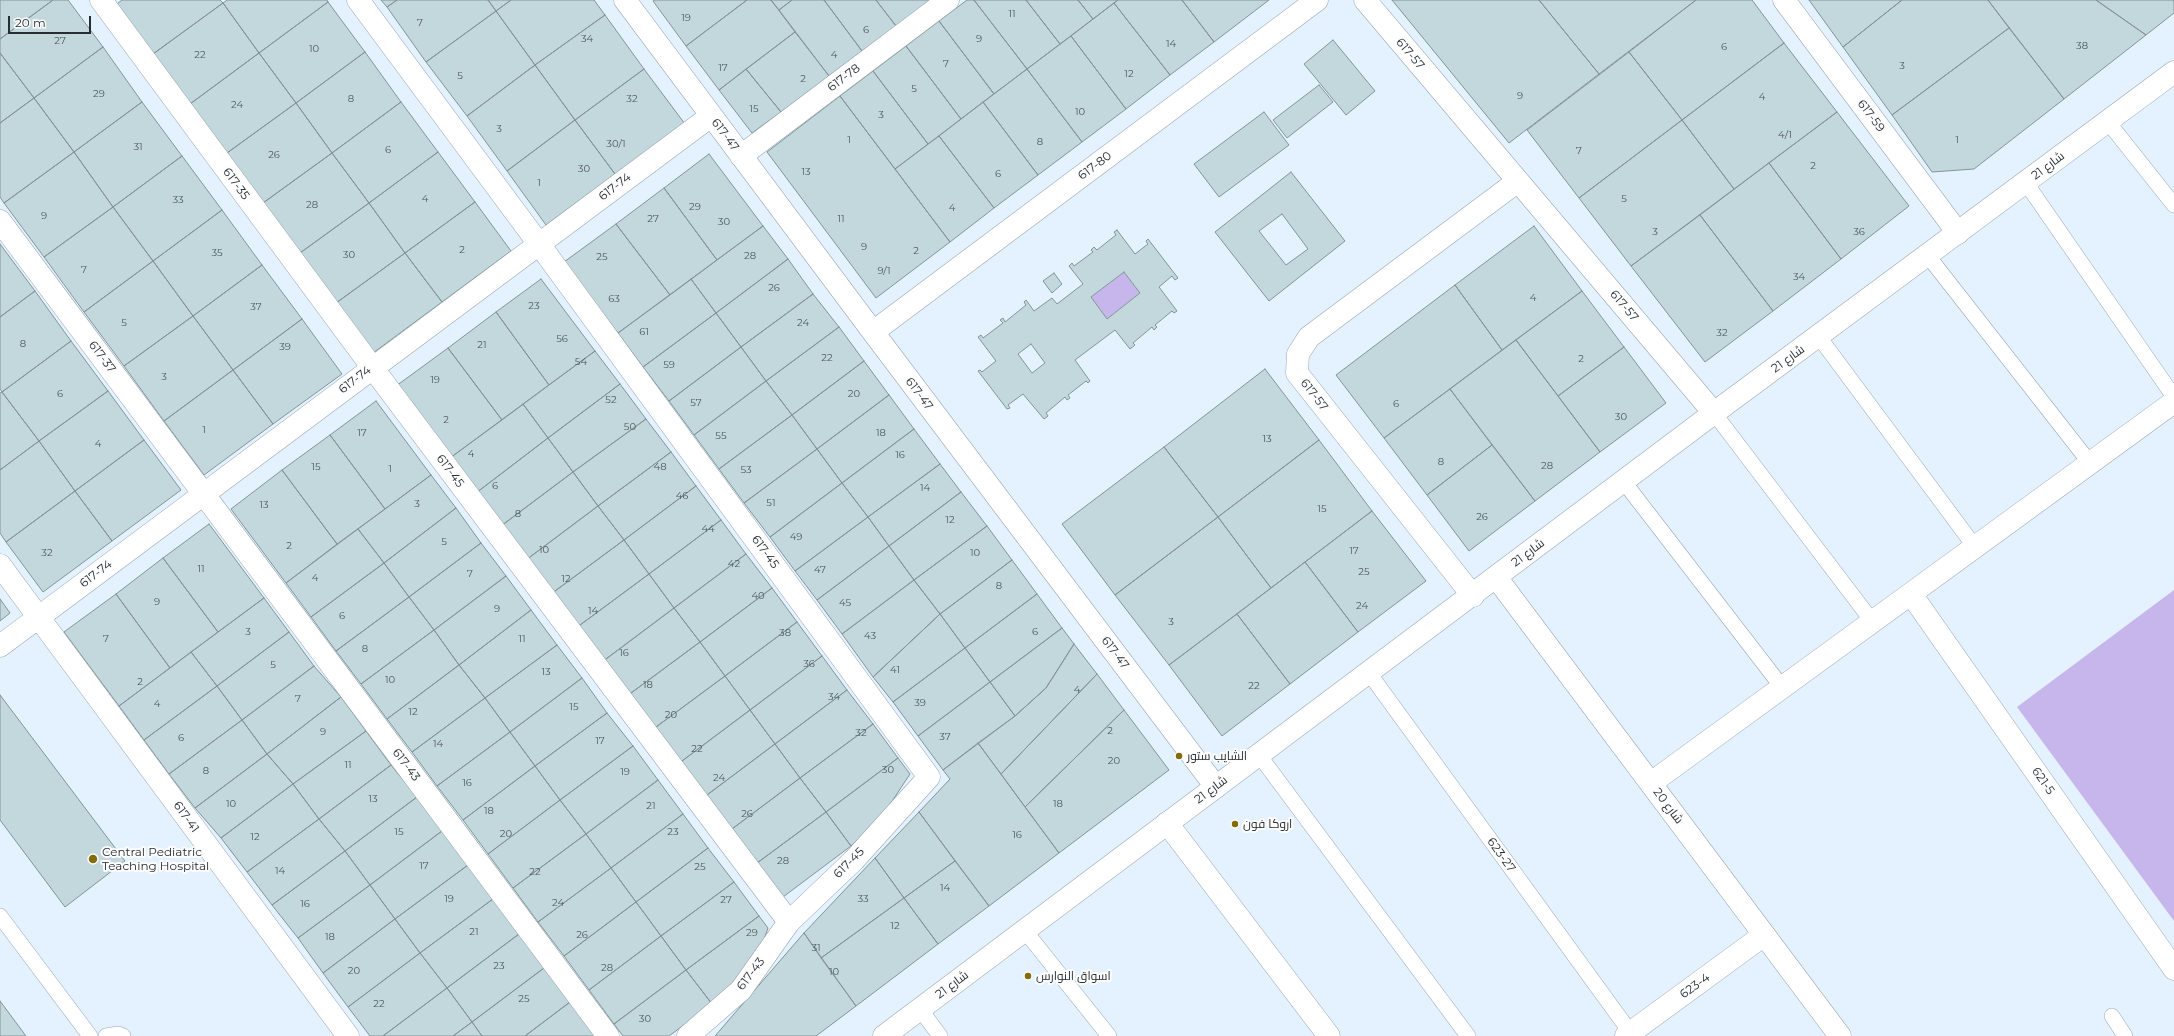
<!DOCTYPE html>
<meta charset="utf-8">
<style>
body{margin:0}
#map{position:relative;width:2174px;height:1036px;overflow:hidden;background:#e3f2fe;font-family:Montserrat,sans-serif}
canvas{display:block}
.scale{position:absolute;left:8px;top:16px;width:83px;height:18px;box-sizing:border-box;border:2px solid #272d31;border-top:0;padding-left:5px;font-size:12px;line-height:14px;white-space:nowrap;color:#272d31;-webkit-text-stroke:3px #fdfdfd;paint-order:stroke}
</style>
<div id="map">
<canvas width="2174" height="1036"></canvas>
<div class="scale">20 m</div>
</div>
<script>
const context = document.querySelector('canvas').getContext('2d');
context.lineJoin = 'round';
function paint(path, color) {
  context.fillStyle = color;
  context.fill(path, 'evenodd');
}
function toPath(rows) {
  const path = new Path2D();
  for (const r of rows) {
    path.moveTo(r[0], r[1]);
    for (let i = 2; i < r.length; i += 2) path.lineTo(r[i], r[i + 1]);
  }
  return path;
}
function stroke(path, color, width, dash) {
  context.strokeStyle = color;
  context.lineWidth = width;
  context.lineCap = dash ? 'butt' : 'round';
  context.setLineDash(dash || []);
  context.stroke(path);
}
function label(font, color, halo, rows, align = 'center') {
  context.font = font + ' Montserrat,Cairo,sans-serif';
  context.lineWidth = 4;
  context.setLineDash([]);
  context.textBaseline = 'middle';
  context.strokeStyle = halo;
  context.fillStyle = color;
  for (const [text, x, y, turn = 0] of rows) {
    context.save();
    context.translate(x, y);
    context.rotate((+turn || 0) * Math.PI / 180);
    context.textAlign = isNaN(turn) ? turn : align;
    if (halo) context.strokeText(text, 0, 0);
    context.fillText(text, 0, 0);
    context.restore();
  }
}
const green = toPath([
 [1124,272,1140,293,1107,319,1091,297],
 [2174,590,2174,921,2017,707]
]);
const building = toPath([
 [0,0,53,0,0,39,0,0],
 [53,0,68,0,103,47,34,98,0,53,0,39,53,0],
 [122,0,220,0,223,3,153,54,117,4,122,0],
 [227,0,327,0,328,2,259,53,223,3,227,0],
 [381,0,397,0,387,7,381,0],
 [397,0,488,0,496,11,426,62,387,7,397,0],
 [488,0,511,0,496,11,488,0],
 [511,0,594,0,605,15,535,65,496,11,511,0],
 [655,0,747,0,686,46,653,1,655,0],
 [747,0,771,0,795,32,719,90,686,46,747,0],
 [771,0,792,0,779,10,771,0],
 [792,0,824,0,862,51,829,76,779,10,792,0],
 [824,0,876,0,896,26,862,51,824,0],
 [876,0,928,0,929,1,896,26,876,0],
 [967,0,974,0,1027,69,994,94,939,21,967,0],
 [974,0,1026,0,1060,44,1027,69,974,0],
 [1026,0,1078,0,1093,19,1060,44,1026,0],
 [1078,0,1118,0,1093,19,1078,0],
 [1118,0,1182,0,1214,42,1170,75,1114,3,1118,0],
 [1182,0,1269,0,1214,42,1182,0],
 [1392,0,1539,0,1599,74,1509,143,1392,0],
 [1539,0,1696,0,1599,74,1539,0],
 [1696,0,1752,0,1784,43,1682,120,1629,52,1696,0],
 [1809,0,1902,0,1843,47,1809,0],
 [1902,0,1988,0,2009,28,1892,115,1843,47,1902,0],
 [1988,0,2096,0,2146,35,2064,99,1988,0],
 [2096,0,2174,0,2174,13,2146,35,2096,0],
 [328,2,365,52,296,103,259,53,328,2],
 [223,3,259,53,190,104,153,54,223,3],
 [1114,3,1170,75,1126,109,1071,36,1114,3],
 [496,11,535,65,467,116,426,62,496,11],
 [605,15,644,69,575,120,535,65,605,15],
 [939,21,994,94,961,119,906,46,939,21],
 [2009,28,2064,99,1974,169,1932,172,1892,115,2009,28],
 [795,32,829,76,781,112,746,69,795,32],
 [1071,36,1126,109,1082,142,1027,69,1071,36],
 [1333,40,1375,91,1346,115,1304,64,1333,40],
 [1784,43,1837,112,1734,189,1682,120,1784,43],
 [906,46,961,119,928,144,873,71,906,46],
 [103,47,142,102,74,152,34,98,103,47],
 [365,52,401,102,332,153,296,103,365,52],
 [1629,52,1682,120,1579,198,1527,130,1629,52],
 [0,53,34,98,0,123,0,53],
 [259,53,296,103,227,153,190,104,259,53],
 [535,65,575,120,507,171,467,116,535,65],
 [644,69,685,124,615,174,575,120,644,69],
 [746,69,781,112,752,133,719,90,746,69],
 [1027,69,1082,142,1038,175,983,102,1027,69],
 [873,71,928,144,895,169,840,96,873,71],
 [1319,85,1333,102,1287,138,1273,120,1319,85],
 [840,96,950,242,876,298,767,152,840,96],
 [34,98,74,152,4,203,0,197,0,123,34,98],
 [142,102,182,156,113,207,74,152,142,102],
 [401,102,438,152,369,203,332,153,401,102],
 [983,102,1038,175,994,208,939,136,983,102],
 [296,103,332,153,263,203,227,153,296,103],
 [1264,112,1289,145,1219,197,1194,164,1264,112],
 [1837,112,1909,206,1841,259,1769,163,1837,112],
 [575,120,615,174,546,225,507,171,575,120],
 [1682,120,1734,189,1631,266,1579,198,1682,120],
 [939,136,994,208,950,242,895,169,939,136],
 [74,152,113,207,44,257,4,203,74,152],
 [438,152,475,202,405,253,369,203,438,152],
 [332,153,369,203,300,253,263,203,332,153],
 [709,154,763,226,717,260,664,188,709,154],
 [182,156,222,210,153,261,113,207,182,156],
 [1769,163,1841,259,1773,311,1700,215,1769,163],
 [1291,172,1345,241,1269,301,1215,232,1291,172],
 [1282,214,1308,249,1286,265,1259,231,1282,214],
 [664,188,717,260,670,295,616,224,664,188],
 [475,202,511,251,442,302,405,253,475,202],
 [369,203,405,253,336,303,300,253,369,203],
 [113,207,153,261,84,312,44,257,113,207],
 [222,210,262,265,193,316,153,261,222,210],
 [1700,215,1773,311,1705,362,1631,266,1700,215],
 [616,224,670,295,618,333,564,262,616,224],
 [763,226,788,259,716,313,691,279,763,226],
 [1534,226,1582,291,1502,350,1455,285,1534,226],
 [1117,230,1135,254,1148,244,1146,241,1148,239,1178,278,1175,280,1172,276,1159,287,1177,311,1174,313,1172,311,1155,325,1157,327,1154,330,1152,327,1133,343,1135,345,1130,349,1115,330,1075,360,1090,381,1088,383,1086,381,1068,395,1070,398,1067,400,1065,397,1046,413,1048,416,1044,419,1023,394,1008,405,1010,408,1007,409,978,371,980,370,982,372,996,361,978,337,981,335,983,338,1003,323,1000,320,1003,318,1005,322,1026,305,1024,302,1026,300,1034,311,1052,298,1057,304,1083,284,1069,266,1072,263,1074,266,1093,252,1091,250,1094,247,1097,250,1116,235,1114,232,1117,230],
 [1124,272,1140,293,1107,319,1091,297,1124,272],
 [1031,344,1045,363,1032,373,1018,354,1031,344],
 [0,244,35,291,0,317,0,244],
 [405,253,442,302,373,353,336,303,405,253],
 [788,259,813,294,741,347,716,313,788,259],
 [153,261,193,316,124,366,84,312,153,261],
 [262,265,302,319,233,370,193,316,262,265],
 [1054,273,1062,284,1052,293,1043,281,1054,273],
 [541,279,595,351,549,385,496,312,541,279],
 [691,279,716,313,643,367,618,333,691,279],
 [1455,285,1502,350,1384,438,1336,375,1455,285],
 [35,291,71,341,2,392,0,389,0,317,35,291],
 [1582,291,1624,347,1558,396,1516,340,1582,291],
 [813,294,839,327,766,381,741,347,813,294],
 [496,312,549,385,502,420,448,348,496,312],
 [716,313,741,347,669,401,643,367,716,313],
 [193,316,233,370,164,421,124,366,193,316],
 [302,319,342,374,273,424,233,370,302,319],
 [839,327,864,361,792,415,766,381,839,327],
 [1516,340,1600,452,1535,501,1450,389,1516,340],
 [71,341,108,391,39,441,2,392,71,341],
 [741,347,766,381,694,435,669,401,741,347],
 [1624,347,1666,403,1600,452,1558,396,1624,347],
 [448,348,502,420,450,458,396,386,448,348],
 [595,351,620,384,548,438,523,404,595,351],
 [864,361,889,395,817,449,792,415,864,361],
 [1265,369,1319,440,1218,517,1164,447,1265,369],
 [233,370,273,424,204,475,164,421,233,370],
 [766,381,792,415,719,469,694,435,766,381],
 [620,384,646,419,573,472,548,438,620,384],
 [1450,389,1492,445,1427,495,1384,438,1450,389],
 [108,391,144,440,75,491,39,441,108,391],
 [2,392,39,441,0,470,0,393,2,392],
 [889,395,914,429,842,483,817,449,889,395],
 [376,401,431,475,385,509,330,435,376,401],
 [523,404,548,438,476,493,450,458,523,404],
 [792,415,817,449,744,503,719,469,792,415],
 [646,419,671,452,598,506,573,472,646,419],
 [914,429,940,464,868,517,842,483,914,429],
 [330,435,385,509,337,544,282,470,330,435],
 [548,438,573,472,501,526,476,493,548,438],
 [144,440,181,490,112,541,75,491,144,440],
 [1319,440,1372,511,1271,588,1218,517,1319,440],
 [39,441,75,491,6,542,0,533,0,470,39,441],
 [1492,445,1535,501,1469,551,1427,495,1492,445],
 [1164,447,1218,517,1115,595,1062,524,1164,447],
 [817,449,842,483,770,537,744,503,817,449],
 [671,452,696,486,624,540,598,506,671,452],
 [940,464,961,492,889,546,868,517,940,464],
 [282,470,337,544,286,583,231,509,282,470],
 [573,472,598,506,526,560,501,526,573,472],
 [431,475,456,508,384,563,358,529,431,475],
 [842,483,868,517,795,571,770,537,842,483],
 [696,486,721,520,649,574,624,540,696,486],
 [75,491,112,541,43,592,6,542,75,491],
 [961,492,987,526,914,580,889,546,961,492],
 [598,506,624,540,551,594,526,560,598,506],
 [456,508,481,543,409,597,384,563,456,508],
 [1372,511,1426,581,1358,632,1305,562,1372,511],
 [868,517,889,546,817,600,795,571,868,517],
 [1218,517,1271,588,1169,665,1115,595,1218,517],
 [721,520,746,554,674,608,649,574,721,520],
 [209,524,264,598,218,632,163,558,209,524],
 [987,526,1012,560,940,614,914,580,987,526],
 [358,529,384,563,311,617,286,583,358,529],
 [624,540,649,574,576,628,551,594,624,540],
 [481,543,506,576,434,630,409,597,481,543],
 [889,546,914,580,842,634,817,600,889,546],
 [746,554,772,588,700,642,674,608,746,554],
 [163,558,218,632,170,668,116,594,163,558],
 [1012,560,1037,594,965,648,940,614,1012,560],
 [1305,562,1358,632,1290,684,1237,614,1305,562],
 [384,563,409,597,336,651,311,617,384,563],
 [649,574,674,608,602,662,576,628,649,574],
 [506,576,531,610,459,665,434,630,506,576],
 [914,580,940,614,873,677,842,634,914,580],
 [772,588,797,622,725,676,700,642,772,588],
 [116,594,170,668,119,706,64,632,116,594],
 [1037,594,1062,628,990,682,965,648,1037,594],
 [409,597,434,630,361,684,336,651,409,597],
 [264,598,289,632,217,686,191,652,264,598],
 [0,599,10,613,0,621,0,599],
 [674,608,700,642,627,696,602,662,674,608],
 [531,610,557,645,485,698,459,665,531,610],
 [940,614,965,648,893,702,873,677,940,614],
 [1237,614,1290,684,1222,736,1169,665,1237,614],
 [797,622,822,656,750,710,725,676,797,622],
 [1062,628,1074,644,1046,688,1015,716,990,682,1062,628],
 [434,630,459,665,387,719,361,684,434,630],
 [289,632,314,666,242,720,217,686,289,632],
 [700,642,725,676,652,730,627,696,700,642],
 [1074,644,1097,674,1001,774,978,743,1015,716,1046,688,1074,644],
 [557,645,582,678,510,732,485,698,557,645],
 [965,648,990,682,918,736,893,702,965,648],
 [191,652,217,686,144,740,119,706,191,652],
 [822,656,847,690,775,744,750,710,822,656],
 [459,665,485,698,412,752,387,719,459,665],
 [314,666,341,697,267,754,242,720,314,666],
 [1097,674,1124,710,1025,807,1001,774,1097,674],
 [725,676,750,710,678,764,652,730,725,676],
 [582,678,607,713,535,766,510,732,582,678],
 [990,682,1015,716,943,770,918,736,990,682],
 [217,686,242,720,169,774,144,740,217,686],
 [847,690,873,724,800,778,775,744,847,690],
 [0,695,125,861,65,907,0,820,0,695],
 [341,697,366,731,293,784,267,754,341,697],
 [485,698,510,732,437,786,412,752,485,698],
 [750,710,775,744,703,798,678,764,750,710],
 [1124,710,1169,770,1059,853,1025,807,1124,710],
 [607,713,633,746,560,800,535,766,607,713],
 [242,720,267,754,195,808,169,774,242,720],
 [873,724,898,758,826,812,800,778,873,724],
 [366,731,391,765,319,819,293,784,366,731],
 [510,732,535,766,463,820,437,786,510,732],
 [978,743,1059,853,989,906,919,812,950,779,943,770,978,743],
 [775,744,800,778,728,832,703,798,775,744],
 [633,746,658,780,586,834,560,800,633,746],
 [267,754,293,784,221,838,195,808,267,754],
 [898,758,910,774,881,818,851,846,826,812,898,758],
 [391,765,417,797,345,851,319,819,391,765],
 [535,766,560,800,488,854,463,820,535,766],
 [800,778,826,812,753,866,728,832,800,778],
 [658,780,683,814,611,868,586,834,658,780],
 [293,784,319,819,247,872,221,838,293,784],
 [417,797,442,831,370,885,345,851,417,797],
 [560,800,586,834,513,888,488,854,560,800],
 [826,812,851,846,779,900,753,866,826,812],
 [919,812,955,861,904,898,875,858,919,812],
 [683,814,708,848,636,902,611,868,683,814],
 [319,819,345,851,272,905,247,872,319,819],
 [442,831,468,865,395,919,370,885,442,831],
 [586,834,611,868,538,922,513,888,586,834],
 [708,848,734,882,661,936,636,902,708,848],
 [345,851,370,885,298,938,272,905,345,851],
 [875,858,904,898,821,958,804,933,875,858],
 [955,861,989,906,938,944,904,898,955,861],
 [468,865,493,899,420,953,395,919,468,865],
 [611,868,636,902,564,956,538,922,611,868],
 [734,882,759,916,686,970,661,936,734,882],
 [370,885,395,919,323,973,298,938,370,885],
 [904,898,938,944,856,1006,821,958,904,898],
 [493,899,519,934,447,988,420,953,493,899],
 [636,902,661,936,589,990,564,956,636,902],
 [759,916,768,928,762,945,733,989,712,1004,686,970,759,916],
 [395,919,420,953,348,1007,323,973,395,919],
 [804,933,856,1006,816,1036,715,1036,804,933],
 [519,934,544,968,472,1022,447,988,519,934],
 [661,936,686,970,614,1024,589,990,661,936],
 [420,953,447,988,383,1036,370,1036,348,1007,420,953],
 [544,968,570,1002,525,1036,482,1036,472,1022,544,968],
 [686,970,712,1004,669,1036,623,1036,614,1024,686,970],
 [447,988,472,1022,453,1036,383,1036,447,988],
 [0,1001,26,1036,0,1036,0,1001],
 [570,1002,595,1036,525,1036,570,1002],
 [472,1022,482,1036,453,1036,472,1022]
]);
const lane = toPath([
 [2108,122,2174,205],
 [2026,183,2174,397],
 [1928,256,2090,463],
 [1819,337,1975,547],
 [1714,413,1872,621],
 [1624,482,1782,687],
 [1369,673,1633,1036],
 [1259,755,1468,1036],
 [0,916,90,1036],
 [1025,931,1109,1036],
 [920,1009,940,1036],
 [2112,1016,2125,1036],
 [106,1036,118,1034,123,1036]
]);
const street = toPath([
 [101,0,372,367,789,922,854,860,929,777,539,244,358,0],
 [625,0,873,332,1216,787],
 [1365,0,1518,181],
 [1784,0,1958,233],
 [741,156,948,0],
 [0,221,608,1036],
 [873,332,1317,0],
 [0,565,348,1036],
 [1911,594,2174,969],
 [1473,596,1297,373,1298,354,1309,337,1518,181,1714,413],
 [0,646,711,116],
 [1651,783,2174,402],
 [1167,823,1329,1036],
 [688,1036,741,990,789,922],
 [1626,1036,1764,935]
]);
const secondary = toPath([
 [1496,577,1840,1036],
 [884,1036,1714,413,2174,72]
]);
const markers = [
 [1179,756,4,"#836d0a"],
 [1235,824,4,"#836d0a"],
 [93,859,5,"#836d0a"],
 [1028,976,4,"#836d0a"]
];
const numberNames = [
 ["11",1012,14],
 ["19",686,18],
 ["7",420,23],
 ["6",866,30],
 ["34",587,39],
 ["9",979,39],
 ["27",60,41],
 ["14",1171,44],
 ["38",2082,46],
 ["6",1724,47],
 ["10",314,49],
 ["22",200,55],
 ["4",834,55],
 ["7",946,64],
 ["3",1902,66],
 ["17",723,68],
 ["12",1129,74],
 ["5",460,76],
 ["2",803,79],
 ["5",914,89],
 ["29",99,94],
 ["9",1520,96],
 ["4",1762,97],
 ["8",351,99],
 ["32",632,99],
 ["24",237,105],
 ["15",754,109],
 ["10",1080,112],
 ["3",881,115],
 ["3",499,129],
 ["4/1",1785,135],
 ["1",849,140],
 ["1",1957,140],
 ["8",1040,142],
 ["30/1",616,144],
 ["31",138,147],
 ["6",388,150],
 ["7",1579,151],
 ["26",274,155],
 ["2",1813,166],
 ["30",584,169],
 ["13",806,172],
 ["6",998,174],
 ["1",539,183],
 ["4",425,199],
 ["5",1624,199],
 ["33",178,200],
 ["28",312,205],
 ["29",695,207],
 ["4",952,208],
 ["9",44,216],
 ["27",653,219],
 ["11",841,219],
 ["30",724,222],
 ["3",1655,232],
 ["36",1859,232],
 ["9",864,247],
 ["2",462,250],
 ["2",916,251],
 ["35",217,253],
 ["30",349,255],
 ["28",750,256],
 ["25",602,257],
 ["7",84,270],
 ["9/1",884,271],
 ["34",1799,277],
 ["26",774,288],
 ["4",1533,298],
 ["63",614,299],
 ["23",534,306],
 ["37",256,307],
 ["5",124,323],
 ["24",803,323],
 ["61",644,332],
 ["32",1722,333],
 ["56",562,339],
 ["8",23,344],
 ["21",482,345],
 ["39",285,347],
 ["22",827,358],
 ["2",1581,359],
 ["54",581,362],
 ["59",669,365],
 ["3",164,377],
 ["19",435,380],
 ["6",60,394],
 ["20",854,394],
 ["52",611,400],
 ["57",696,403],
 ["6",1396,404],
 ["30",1621,417],
 ["2",446,420],
 ["50",630,427],
 ["1",204,430],
 ["17",362,433],
 ["18",881,433],
 ["55",721,436],
 ["13",1267,439],
 ["4",98,444],
 ["4",471,454],
 ["16",900,455],
 ["8",1441,462],
 ["28",1547,466],
 ["15",316,467],
 ["48",660,467],
 ["1",390,469],
 ["53",746,470],
 ["6",495,486],
 ["14",925,488],
 ["46",682,496],
 ["51",771,503],
 ["3",417,504],
 ["13",264,505],
 ["15",1322,509],
 ["8",518,514],
 ["26",1482,517],
 ["12",950,520],
 ["44",708,529],
 ["49",796,537],
 ["5",444,542],
 ["2",289,546],
 ["10",544,550],
 ["17",1354,551],
 ["32",47,553],
 ["10",975,553],
 ["42",734,564],
 ["11",201,569],
 ["47",820,570],
 ["25",1364,572],
 ["7",470,574],
 ["4",315,578],
 ["12",566,579],
 ["8",999,586],
 ["40",758,596],
 ["9",157,602],
 ["45",845,603],
 ["24",1362,606],
 ["9",497,609],
 ["14",593,611],
 ["6",342,616],
 ["3",1171,622],
 ["3",248,632],
 ["6",1035,632],
 ["38",785,633],
 ["43",870,636],
 ["7",106,639],
 ["11",522,639],
 ["8",365,649],
 ["16",624,653],
 ["36",809,664],
 ["5",273,665],
 ["41",895,670],
 ["13",546,672],
 ["10",390,680],
 ["2",140,682],
 ["18",648,685],
 ["22",1254,686],
 ["4",1077,690],
 ["34",834,697],
 ["7",298,699],
 ["39",920,703],
 ["4",157,704],
 ["15",574,707],
 ["12",413,712],
 ["20",671,715],
 ["2",1110,731],
 ["9",323,732],
 ["32",861,733],
 ["37",945,737],
 ["6",181,738],
 ["17",600,741],
 ["14",438,744],
 ["22",697,749],
 ["20",1114,761],
 ["11",348,765],
 ["30",888,770],
 ["8",206,771],
 ["19",625,772],
 ["24",719,778],
 ["16",467,783],
 ["13",373,799],
 ["10",231,804],
 ["18",1058,804],
 ["21",651,806],
 ["18",489,811],
 ["26",747,814],
 ["15",399,832],
 ["23",673,832],
 ["20",506,834],
 ["16",1017,835],
 ["12",255,837],
 ["28",783,861],
 ["17",424,866],
 ["25",700,867],
 ["14",280,871],
 ["22",535,872],
 ["14",945,888],
 ["19",449,899],
 ["33",863,899],
 ["27",726,900],
 ["24",558,903],
 ["16",305,904],
 ["12",895,926],
 ["21",474,932],
 ["29",752,933],
 ["26",582,935],
 ["18",330,937],
 ["31",816,948],
 ["23",499,966],
 ["28",607,968],
 ["20",354,971],
 ["10",834,972],
 ["25",524,999],
 ["22",379,1004],
 ["30",645,1019]
];
const streetNames = [
 ["617-57",1410,54,50],
 ["617-78",844,78,-37],
 ["617-59",1871,116,53],
 ["617-47",725,135,53],
 ["617-80",1095,166,-37],
 ["شارع 21",2048,166,-37],
 ["617-35",236,184,54],
 ["617-74",615,187,-37],
 ["617-57",1624,306,50],
 ["617-37",102,357,53],
 ["شارع 21",1788,359,-36],
 ["617-74",355,380,-37],
 ["617-47",919,394,53],
 ["617-57",1314,395,52],
 ["617-45",450,471,53],
 ["617-45",765,552,54],
 ["شارع 21",1528,553,-37],
 ["617-74",96,574,-37],
 ["617-47",1115,653,53],
 ["617-43",406,765,53],
 ["621-5",2043,781,55],
 ["شارع 21",1211,790,-37],
 ["شارع 20",1668,806,53],
 ["617-41",186,817,54],
 ["623-27",1501,855,54],
 ["617-45",849,863,-45],
 ["617-43",751,974,-53],
 ["شارع 21",952,985,-37],
 ["623-4",1695,986,-36]
];
const poiNames = [
 ["الشايب ستور",1187,756],
 ["اروكا فون",1243,824],
 ["Central Pediatric",102,852],
 ["Teaching Hospital",102,866],
 ["اسواق النوارس",1036,976]
];
paint(green, '#c7b6eb');
paint(building, '#c3d8dd');
stroke(building, '#819498', 1);
stroke(lane, '#98a6b2', 16);
stroke(street, '#98a6b2', 23);
stroke(secondary, '#98a6b2', 23);
stroke(lane, '#fff', 15);
stroke(street, '#fff', 22);
stroke(secondary, '#fff', 22);
for (const [x, y, r, color] of markers) {
  const dot = new Path2D();
  dot.arc(x, y, r, 0, 2 * Math.PI);
  context.fillStyle = color;
  context.fill(dot);
  stroke(dot, '#fdfdfd', 1.5);
}
label('10px', '#4e585c', null, numberNames);
label('12px', '#272d31', '#fdfdfd', streetNames);
label('12px', '#272d31', '#fdfdfd', poiNames, 'left');
</script>
